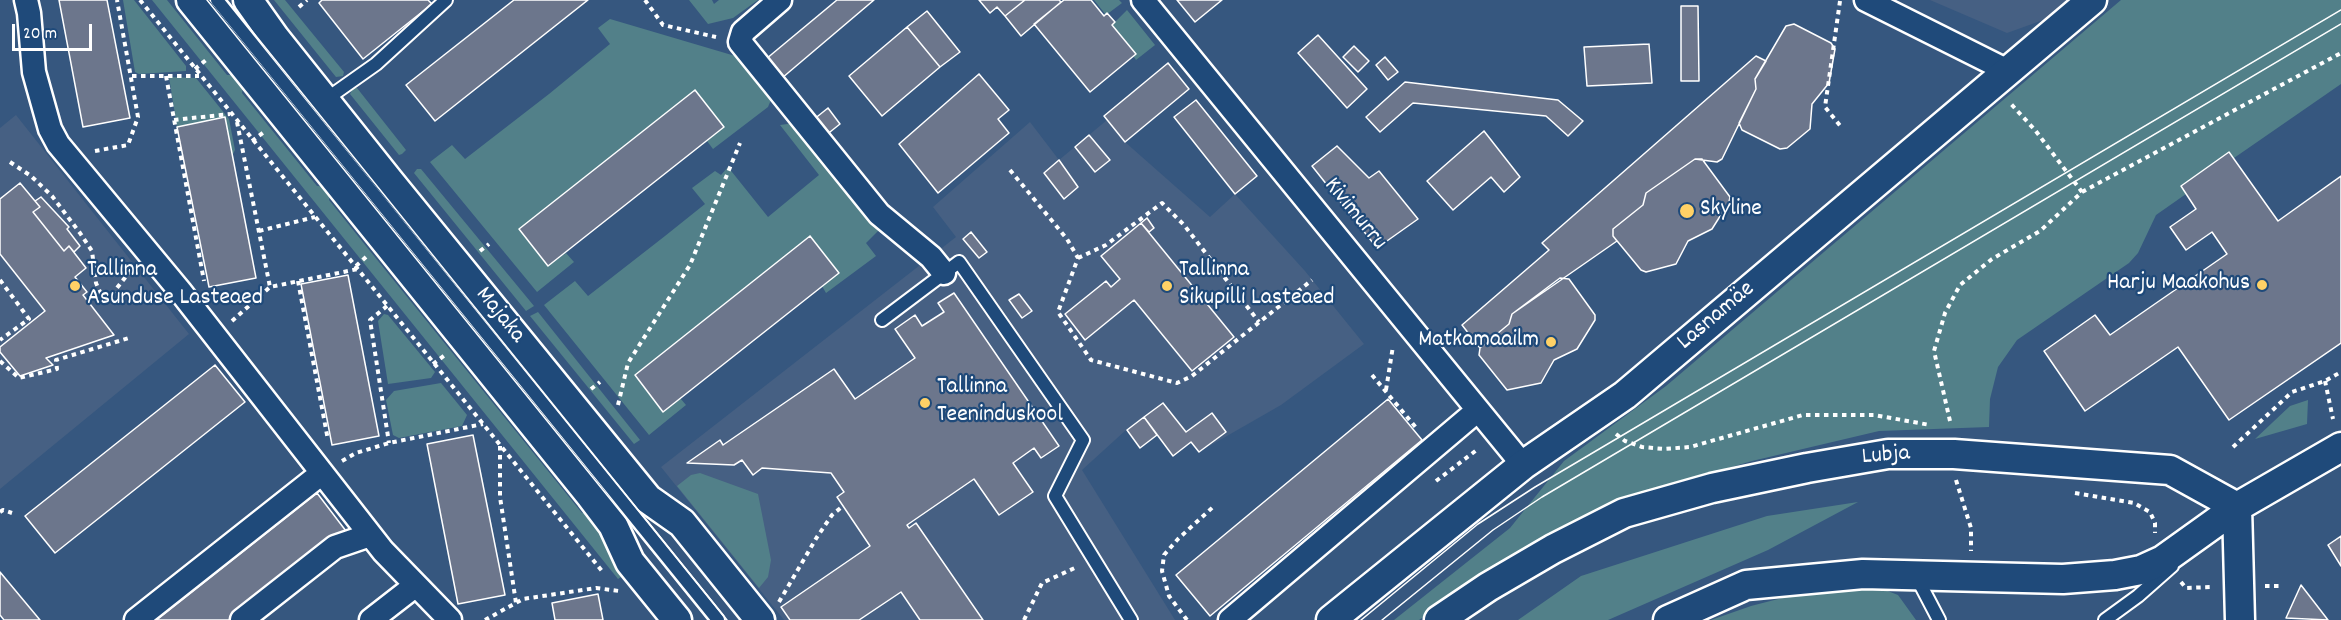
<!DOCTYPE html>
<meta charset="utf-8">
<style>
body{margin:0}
#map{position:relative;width:2341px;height:620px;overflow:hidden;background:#36577f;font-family:Dekko,sans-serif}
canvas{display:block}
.scale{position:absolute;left:12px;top:24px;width:80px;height:27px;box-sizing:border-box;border:3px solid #fff;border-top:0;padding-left:8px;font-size:18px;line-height:21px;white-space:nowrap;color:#fff;-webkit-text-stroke:4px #1f4a7a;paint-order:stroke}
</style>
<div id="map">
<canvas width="2341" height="620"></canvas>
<div class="scale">20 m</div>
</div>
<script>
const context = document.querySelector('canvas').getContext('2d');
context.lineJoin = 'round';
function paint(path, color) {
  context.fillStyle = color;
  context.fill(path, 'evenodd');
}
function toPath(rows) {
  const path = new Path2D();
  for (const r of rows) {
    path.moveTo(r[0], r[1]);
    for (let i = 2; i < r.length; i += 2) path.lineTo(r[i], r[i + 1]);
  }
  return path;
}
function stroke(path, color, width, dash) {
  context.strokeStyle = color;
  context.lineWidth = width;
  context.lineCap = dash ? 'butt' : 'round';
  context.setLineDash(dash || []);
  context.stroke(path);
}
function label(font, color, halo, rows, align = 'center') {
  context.font = font + ' Dekko,sans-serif';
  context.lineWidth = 4.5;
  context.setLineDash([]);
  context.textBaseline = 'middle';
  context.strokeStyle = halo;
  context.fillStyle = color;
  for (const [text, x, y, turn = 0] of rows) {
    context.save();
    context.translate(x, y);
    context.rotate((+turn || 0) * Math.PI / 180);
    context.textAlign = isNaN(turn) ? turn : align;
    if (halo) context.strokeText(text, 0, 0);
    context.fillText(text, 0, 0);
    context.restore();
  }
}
const built = toPath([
 [1930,0,2068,0,2046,19,2007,33],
 [16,115,189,334,0,489,0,128],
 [1107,120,1125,142,1210,217,1235,194,1305,271,1364,344,1281,405,1199,452,1191,442,1173,456,1157,435,1140,448,1126,430,1082,470,1175,620,784,620,661,467,956,237,933,207,1030,122,1059,160]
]);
const green = toPath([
 [123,0,134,0,186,66,186,71,139,74,135,72],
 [152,0,167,0,227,75,241,75,244,80,242,93,317,186,331,187,329,200,370,251,582,513,596,513,627,573,618,579],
 [274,0,285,0,344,72,343,76,336,77],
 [689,0,712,0,714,4,719,0,758,0,733,18,708,24],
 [1094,0,1119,0,1122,3,1106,15],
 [2121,0,2341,0,2341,84,2234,158,2229,152,2181,186,2186,194,2156,215,2138,253,2129,263,2017,340,1998,367,1990,399,1989,427,1879,431,1752,461,1637,495,1453,597,1419,620,1394,620,1510,528,1564,461,1666,386],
 [1127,10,1155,45,1136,60,1112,25],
 [610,19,742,58,773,95,768,107,713,149,707,141,724,127,695,90,519,229,548,266,566,253,574,262,537,292,430,162,452,145,465,159,549,94,610,44,598,28],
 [169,77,196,78,229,119,235,150,233,154,177,127],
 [353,88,357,88,406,150,402,154,399,155,350,94],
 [795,123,879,230,866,243,876,256,826,293,822,286,810,237,635,375,663,412,680,398,686,405,649,435,544,305,575,281,588,296,665,236,705,204,692,188,715,171,721,175,728,167,768,217,819,175,780,125],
 [417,169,421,169,534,306,526,311,414,173],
 [538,312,640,440,634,444,530,316],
 [384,314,388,315,435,372,431,378,388,384,378,321],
 [441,383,467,415,462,426,399,438,393,435,386,400,394,391],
 [2308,400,2307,424,2255,439,2290,406],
 [700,473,758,494,771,560,768,577,759,588,677,486,691,475],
 [1858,502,1768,550,1608,620,1518,620,1581,576,1767,516],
 [1875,586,1898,595,1916,620,1711,620,1751,606,1813,590]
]);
const building = toPath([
 [59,0,107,0,130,118,83,127,59,0],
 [322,0,428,0,432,4,363,59,319,3,322,0],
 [514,0,588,0,435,121,406,85,514,0],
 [837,0,874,0,782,78,766,59,837,0],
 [979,0,1025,0,1005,16,997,7,990,13,979,0],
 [1025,0,1059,0,1061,2,1021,36,1005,16,1025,0],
 [1064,0,1091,0,1104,16,1107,13,1115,22,1112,25,1136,54,1090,92,1034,24,1064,0],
 [1177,0,1222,0,1195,22,1177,0],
 [1681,6,1698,6,1699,81,1681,81,1681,6],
 [927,11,960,52,940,67,907,27,927,11],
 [1794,24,1831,43,1835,49,1829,83,1812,104,1810,129,1787,148,1780,149,1742,130,1739,123,1756,89,1755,79,1786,26,1794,24],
 [907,27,940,67,882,116,849,76,907,27],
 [1318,35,1367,89,1347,108,1298,53,1318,35],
 [1649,44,1652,83,1587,86,1584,47,1649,44],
 [1354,46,1369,61,1358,72,1343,57,1354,46],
 [1756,56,1766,61,1755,79,1756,89,1722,159,1717,162,1695,159,1646,193,1643,205,1613,229,1613,236,1617,241,1512,314,1509,324,1480,348,1462,325,1549,250,1542,243,1756,56],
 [1385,57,1398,72,1388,80,1376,65,1385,57],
 [1168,63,1189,89,1125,142,1104,116,1168,63],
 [979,74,1009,110,998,119,1009,133,938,193,899,144,979,74],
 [1405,82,1558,100,1583,121,1568,136,1546,116,1413,103,1380,132,1366,117,1405,82],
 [695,90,724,127,548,266,519,229,695,90],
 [1196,100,1257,176,1235,194,1174,117,1196,100],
 [828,108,840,124,825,136,813,120,828,108],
 [225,117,256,278,209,287,177,127,225,117],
 [1484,131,1520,177,1504,192,1491,177,1453,210,1427,181,1484,131],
 [1089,135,1110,160,1095,172,1075,147,1089,135],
 [1337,146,1369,178,1379,171,1418,219,1377,248,1312,166,1337,146],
 [2229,152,2278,221,2341,176,2341,343,2229,420,2178,347,2085,411,2044,351,2095,315,2110,335,2227,254,2212,232,2186,250,2170,227,2196,209,2181,186,2229,152],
 [1695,159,1702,159,1730,197,1729,202,1712,229,1688,241,1676,264,1646,272,1641,270,1613,236,1613,229,1643,205,1646,193,1695,159],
 [1059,160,1078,187,1064,199,1044,173,1059,160],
 [20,183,40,207,33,212,64,251,69,246,86,268,75,277,87,292,83,295,114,335,46,358,53,365,20,376,0,352,0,347,45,311,0,254,0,199,20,183],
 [41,197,69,227,67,229,80,246,74,252,69,246,64,251,33,212,40,207,35,201,41,197],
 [1147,218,1154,228,1149,232,1141,223,1147,218],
 [1141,223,1234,337,1192,371,1134,300,1085,340,1065,314,1106,281,1111,287,1120,279,1101,256,1141,223],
 [971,232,987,252,979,258,963,239,971,232],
 [810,236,839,273,663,412,635,375,810,236],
 [348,275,379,436,332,445,301,284,348,275],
 [1560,278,1569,279,1595,315,1595,320,1577,349,1554,360,1541,383,1507,390,1479,355,1480,348,1509,324,1512,314,1560,278],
 [954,293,1059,446,1041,458,1034,448,1013,463,1033,492,999,515,974,479,907,525,909,528,916,523,983,620,920,620,901,592,859,620,790,620,781,607,870,546,837,497,844,492,831,473,762,468,753,475,742,460,734,465,687,463,720,440,723,445,834,369,855,399,915,358,895,329,915,315,922,326,944,312,938,303,954,293],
 [1019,294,1032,311,1022,318,1009,300,1019,294],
 [215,365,245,402,55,553,25,516,215,365],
 [1388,399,1422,440,1210,616,1176,575,1388,399],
 [1163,403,1186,432,1212,413,1226,432,1199,452,1191,442,1173,456,1144,417,1163,403],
 [1144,417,1157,435,1140,448,1127,430,1144,417],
 [473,435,505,595,458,604,427,444,473,435],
 [317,493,346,531,233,620,156,620,317,493],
 [2341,536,2341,566,2328,545,2341,536],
 [0,572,40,620,4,620,0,615,0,572],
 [2301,585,2328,620,2286,618,2301,585],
 [598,594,603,620,555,620,552,603,598,594]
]);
const path = toPath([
 [140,0,602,571],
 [645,0,663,25,716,37],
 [1840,1,1825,107,1842,128],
 [299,7,307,0],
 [195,69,206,60],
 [132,76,199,76],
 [166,76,204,281],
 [174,120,230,114],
 [237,122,270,287],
 [252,141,264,132],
 [95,151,128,145,138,117,117,0],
 [10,162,31,176,52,196,80,233,92,251,96,283,105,303],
 [1010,170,1067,239,1078,258,1058,312,1091,360,1177,383,1192,376,1312,280],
 [2082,192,2341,53],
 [259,231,315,217],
 [480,251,489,244],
 [1078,258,1106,245,1162,203,1184,225,1259,322],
 [356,266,366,257],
 [0,280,29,319,0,340],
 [298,281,328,440],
 [106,302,131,270],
 [387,306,370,320,389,443],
 [232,321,270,287,358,269],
 [0,361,19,378,57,369,56,360,129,338],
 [433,364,445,355],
 [1372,375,1418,430],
 [2325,381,2333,419],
 [591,389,600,382],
 [1386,390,1393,346],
 [618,405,628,363,690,265,740,143],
 [1950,421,1934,351,1945,313,1960,285,1992,259,2040,231,2082,192,2035,130,2011,104],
 [1616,434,1625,441,1642,447,1664,449,1690,447,1803,415,1874,415,1930,425],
 [500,446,500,497,516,603],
 [2233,447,2292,392,2325,381,2341,372],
 [342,461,356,453,389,443,483,424],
 [1956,480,1971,528,1971,551],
 [1436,481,1478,449],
 [2075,493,2134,503,2150,512,2155,523,2155,533],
 [0,512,3,510,12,513],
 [2181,582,2186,588,2213,587],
 [2265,586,2282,586],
 [779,602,817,537,832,515,843,506],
 [485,620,523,599,596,588,619,591],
 [1024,620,1042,583,1077,567],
 [1187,620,1169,596,1162,571,1164,555,1178,539,1213,507]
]);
const service = toPath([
 [217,0,718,620],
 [325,100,376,64,446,0],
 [882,320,959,262,1083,440,1055,496,1131,620],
 [1916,576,1939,620],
 [2105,620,2138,596,2172,566]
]);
const minor = toPath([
 [26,0,29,13,34,72,50,129,58,144,180,291,383,551,450,620],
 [780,0,743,32,740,42,879,214,931,257,944,273],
 [1143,0,1523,465],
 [1866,0,2008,71],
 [136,620,322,473],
 [242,620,335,547,370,535],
 [371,620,416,585],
 [1230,620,1478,410]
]);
const tertiary = toPath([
 [191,0,591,496,613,525,630,562,677,620],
 [248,0,275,38,389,181,648,499,682,523,760,620],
 [2237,507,2240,620],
 [1331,620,1523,465,1625,395,2092,0],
 [1439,620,1488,587,1553,549,1624,513,1712,488,1807,468,1888,454,1954,454,2170,470,2237,507],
 [1668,620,1746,585,1863,574,2063,579,2115,575,2141,570,2163,560,2237,507,2341,447]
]);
const tram = toPath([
 [207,0,708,620],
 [227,0,727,620],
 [1361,620,1478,524,1535,487,2341,10],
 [1382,620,1493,530,1542,497,2341,24]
]);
const markers = [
 [1687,211,8,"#ffd166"],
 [2262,285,6,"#ffd166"],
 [75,286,6,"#ffd166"],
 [1167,286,6,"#ffd166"],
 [1551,342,6,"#ffd166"],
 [925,403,6,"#ffd166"]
];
const poiNames = [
 ["Skyline",1700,211],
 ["Tallinna",87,272],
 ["Asunduse Lasteaed",87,300],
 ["Tallinna",1179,272],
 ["Sikupilli Lasteaed",1179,300],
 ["Harju Maakohus",2250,285,"right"],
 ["Matkamaailm",1539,342,"right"],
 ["Tallinna",937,389],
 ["Teeninduskool",937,417]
];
const streetNames = [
 ["Kivimurru",1354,215,51],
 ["Majaka",499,316,51],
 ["Lasnamäe",1717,317,-40],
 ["Lubja",1886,457,-5]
];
paint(built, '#466083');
paint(green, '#528089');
paint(building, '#6c768c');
stroke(building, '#fff', 1.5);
stroke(service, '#fff', 16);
stroke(minor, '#fff', 27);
stroke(tertiary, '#fff', 33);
stroke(path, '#fff', 4, [4.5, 4.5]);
stroke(service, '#1f4a7a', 12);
stroke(minor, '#1f4a7a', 22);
stroke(tertiary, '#1f4a7a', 28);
stroke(tram, '#fff', 1.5);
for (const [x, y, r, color] of markers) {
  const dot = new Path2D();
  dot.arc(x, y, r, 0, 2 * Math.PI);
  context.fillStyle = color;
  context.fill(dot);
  stroke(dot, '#1f4a7a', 2);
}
label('24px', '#fff', '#1f4a7a', poiNames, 'left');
label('24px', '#fff', '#1f4a7a', streetNames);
</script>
